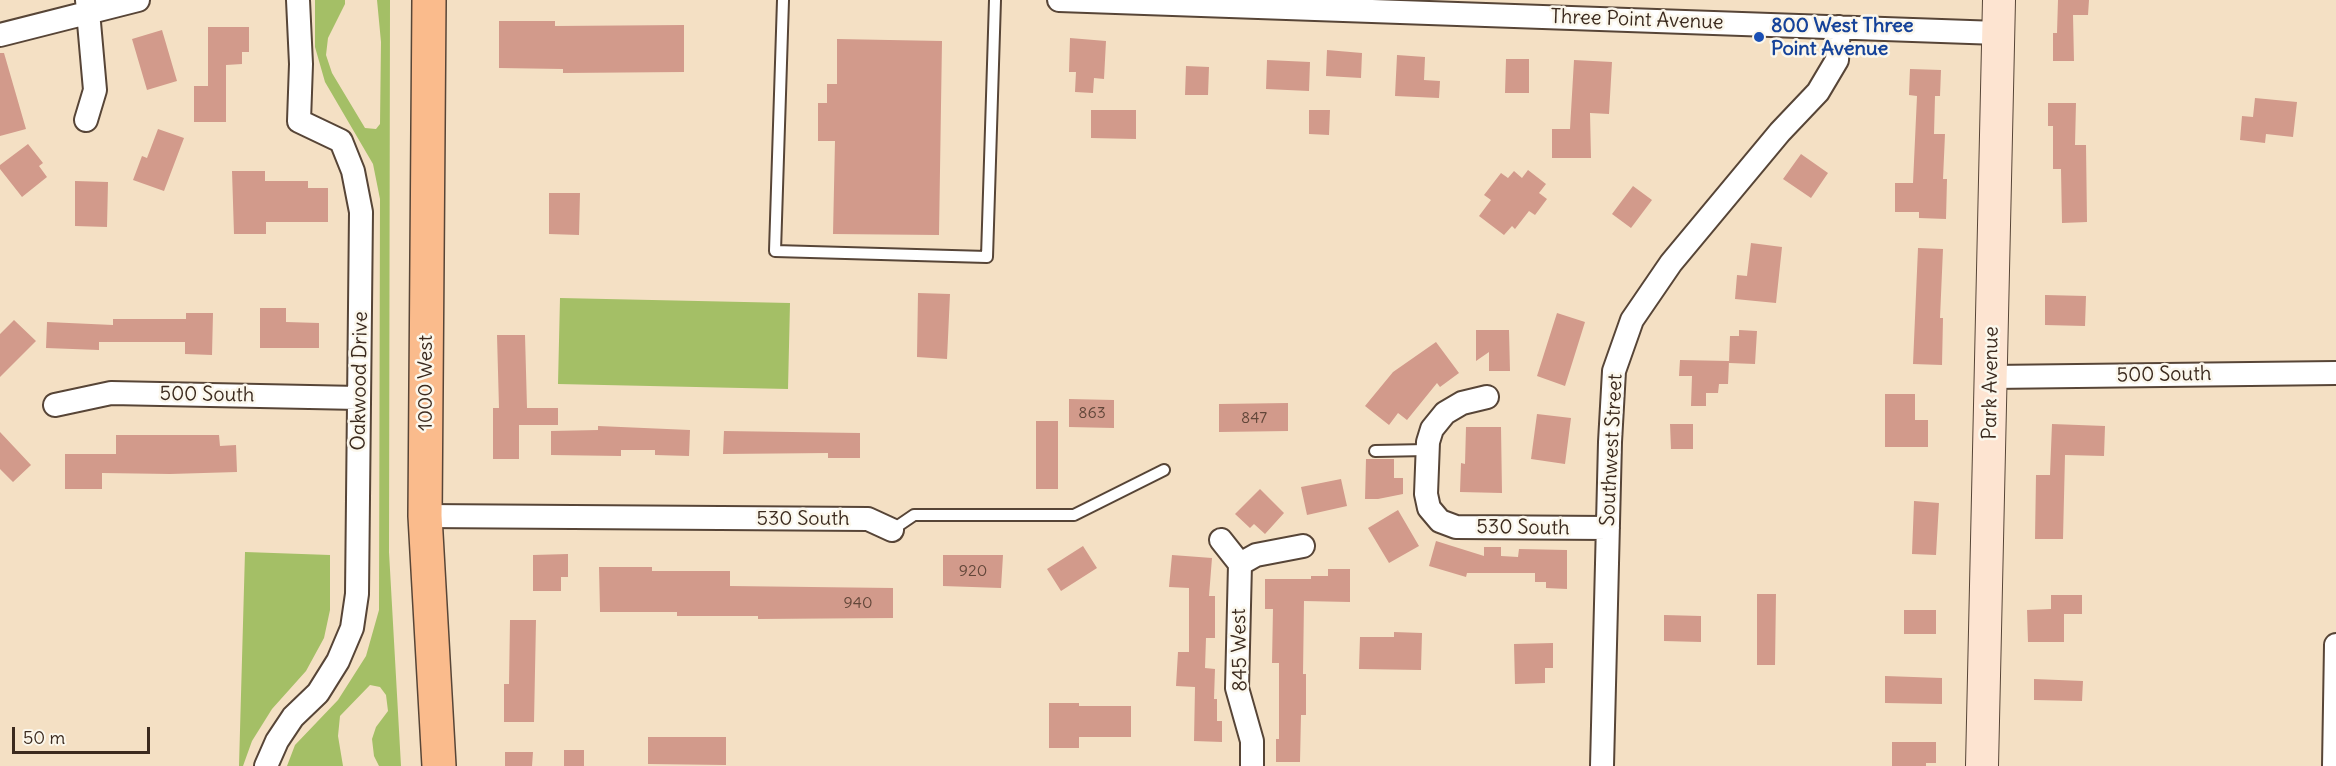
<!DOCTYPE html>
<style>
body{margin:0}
#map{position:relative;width:2336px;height:766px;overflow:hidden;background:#f4e0c4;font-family:Delius,sans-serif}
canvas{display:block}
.scale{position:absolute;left:12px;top:727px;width:138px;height:27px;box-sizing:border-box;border:3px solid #3b2a1e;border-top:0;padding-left:8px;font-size:18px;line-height:21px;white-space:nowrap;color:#3b2a1e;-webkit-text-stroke:4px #fbf7ec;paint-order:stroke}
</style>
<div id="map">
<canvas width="2336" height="766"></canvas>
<div class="scale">50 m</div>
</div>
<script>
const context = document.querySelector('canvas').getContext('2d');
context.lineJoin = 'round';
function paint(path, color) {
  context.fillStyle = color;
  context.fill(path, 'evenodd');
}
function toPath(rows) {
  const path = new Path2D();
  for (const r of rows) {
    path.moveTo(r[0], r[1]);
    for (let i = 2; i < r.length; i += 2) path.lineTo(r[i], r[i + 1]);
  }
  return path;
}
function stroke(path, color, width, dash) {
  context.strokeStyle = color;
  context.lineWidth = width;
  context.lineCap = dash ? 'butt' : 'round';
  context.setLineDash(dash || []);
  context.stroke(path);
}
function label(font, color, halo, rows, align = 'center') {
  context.font = font + ' Delius,sans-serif';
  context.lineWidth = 5;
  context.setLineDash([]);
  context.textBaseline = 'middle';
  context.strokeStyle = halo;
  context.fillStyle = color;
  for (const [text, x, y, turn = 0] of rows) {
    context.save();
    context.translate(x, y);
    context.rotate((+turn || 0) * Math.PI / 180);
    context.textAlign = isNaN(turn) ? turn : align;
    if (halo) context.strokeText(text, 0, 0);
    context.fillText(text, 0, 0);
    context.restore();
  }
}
const green = toPath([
 [315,0,345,0,345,4,328,38,326,55,332,73,365,128,376,129,380,124,381,42,377,0,390,0,389,552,401,766,379,766,374,756,372,739,376,727,388,711,386,695,380,687,370,685,340,716,338,736,343,766,287,766,295,745,338,700,366,656,379,610,380,199,373,164,325,82,315,47],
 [560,298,790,303,788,389,558,384],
 [245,552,330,555,330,610,324,638,306,671,272,709,252,741,243,766,239,766]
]);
const building = toPath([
 [2058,0,2089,0,2088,15,2073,15,2074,61,2053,61,2053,33,2057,33],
 [499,21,555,21,555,26,684,25,684,72,563,73,563,69,499,68],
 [208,27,249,27,249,52,242,52,242,64,226,65,226,122,194,122,194,86,208,86],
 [162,30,177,81,147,90,132,39],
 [1070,38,1106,41,1104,79,1094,78,1093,93,1075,92,1076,72,1069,72],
 [837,39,942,41,939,235,833,234,835,141,818,141,818,103,827,103,827,84,837,84],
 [1327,50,1362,53,1361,78,1326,76],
 [0,53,4,53,26,129,0,136],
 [1397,55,1425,57,1424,80,1440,81,1439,98,1395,96],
 [1506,59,1529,59,1529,93,1505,93],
 [1267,60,1310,62,1309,91,1266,89],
 [1574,60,1612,62,1609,114,1590,113,1591,158,1552,158,1552,129,1570,129],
 [1186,66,1209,67,1208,95,1185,95],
 [1910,69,1941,70,1940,96,1935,96,1934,134,1945,134,1943,179,1947,179,1946,219,1919,218,1919,212,1895,212,1895,183,1913,183,1917,96,1909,95],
 [2255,98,2297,102,2293,137,2266,134,2265,143,2240,140,2242,116,2253,117],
 [2048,103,2076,103,2075,145,2086,145,2087,222,2062,223,2061,169,2053,169,2053,126,2048,126],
 [1091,110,1136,110,1136,139,1091,138],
 [1309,110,1330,110,1329,135,1309,134],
 [158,129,184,138,164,191,133,180,142,156,147,158],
 [28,144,43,163,39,166,47,177,22,197,0,169,0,165],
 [1801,154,1828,173,1811,198,1783,179],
 [1528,170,1546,184,1539,193,1547,199,1535,215,1529,211,1515,229,1512,226,1504,235,1479,216,1491,200,1484,195,1501,173,1508,178,1514,171,1522,178],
 [232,171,265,171,265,181,308,181,308,188,328,188,328,222,266,222,266,234,234,234],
 [75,181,108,182,107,227,75,226],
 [1633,186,1652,200,1631,228,1612,214],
 [549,193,580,193,579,235,549,234],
 [1751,243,1782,247,1776,303,1735,299,1737,275,1747,276],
 [1918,248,1943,249,1940,318,1943,318,1942,365,1913,364],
 [918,293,950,294,947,359,917,357],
 [2045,295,2086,296,2085,326,2045,325],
 [260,308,286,308,286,322,319,323,319,348,260,348],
 [186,313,213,313,212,355,185,354,185,342,99,342,99,350,46,348,47,322,113,325,113,319,186,319],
 [1557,313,1585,322,1565,386,1537,376],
 [14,320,36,341,0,377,0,334],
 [1476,330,1509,330,1510,371,1489,371,1489,352,1476,361],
 [1739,330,1757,331,1755,364,1729,363,1730,336,1739,336],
 [497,335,525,335,527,408,558,408,558,425,519,425,519,459,493,459,493,408,499,408],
 [1436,342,1459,373,1440,387,1437,383,1407,420,1398,413,1389,425,1365,406,1393,372],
 [1680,360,1729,361,1728,384,1719,384,1718,393,1706,393,1706,406,1691,406,1692,376,1679,376],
 [1885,394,1915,394,1915,420,1928,420,1928,447,1885,447],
 [1069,399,1114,400,1114,428,1069,427],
 [1288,403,1288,431,1219,432,1219,404],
 [1537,414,1571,418,1565,464,1531,459],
 [1036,421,1058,421,1058,489,1036,489],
 [1670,424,1693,424,1693,449,1671,449],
 [2052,424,2105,426,2104,456,2065,455,2063,539,2035,539,2036,475,2050,475],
 [598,426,690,430,689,456,655,455,655,450,621,450,621,456,551,455,551,431,598,430],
 [1466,427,1501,427,1502,493,1460,492,1461,463,1465,464],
 [724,431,860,433,860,458,828,458,828,453,723,454],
 [0,432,31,465,13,482,0,469],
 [116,435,219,435,220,446,236,445,237,472,170,474,102,473,102,489,65,489,65,454,116,454],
 [1366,459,1394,459,1394,478,1403,478,1403,494,1378,499,1365,499],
 [1341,479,1347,506,1307,515,1301,487],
 [1260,489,1284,513,1265,534,1254,524,1250,528,1235,514],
 [1914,501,1939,503,1936,555,1912,554],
 [1398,510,1419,546,1389,563,1368,528],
 [1436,541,1484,556,1484,547,1501,547,1501,556,1518,557,1519,549,1567,550,1567,589,1546,588,1546,582,1535,582,1535,573,1467,573,1466,577,1429,566],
 [1083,546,1097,568,1061,591,1047,569],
 [568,554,568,577,561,577,561,591,533,591,533,555],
 [943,555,1003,555,1001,588,943,586],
 [1172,555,1212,558,1209,596,1215,596,1215,638,1206,638,1205,668,1215,669,1214,699,1217,699,1217,721,1222,721,1222,742,1194,741,1195,687,1176,686,1178,652,1189,652,1189,588,1169,587],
 [599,567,652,567,652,571,730,571,730,586,893,588,893,618,758,619,758,616,677,616,677,612,600,612],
 [1328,569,1350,569,1350,602,1304,601,1303,674,1306,674,1306,715,1301,715,1300,762,1276,762,1276,739,1279,739,1279,663,1272,663,1273,609,1265,609,1265,579,1311,579,1311,576,1328,576],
 [1757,594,1776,594,1775,665,1757,665],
 [2051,595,2082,595,2082,614,2064,614,2064,642,2028,642,2027,610,2051,609],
 [1904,610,1936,610,1936,634,1904,634],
 [1664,615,1701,616,1701,642,1664,641],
 [510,620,536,620,534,722,504,722,504,684,509,684],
 [1394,632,1422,633,1421,670,1359,669,1360,637,1394,637],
 [1553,643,1553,668,1545,668,1545,683,1515,684,1514,644],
 [1885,676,1942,678,1942,704,1885,703],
 [2034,679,2083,681,2082,701,2034,700],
 [1049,703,1079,703,1079,706,1131,706,1131,737,1079,737,1079,748,1049,748],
 [648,737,726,737,726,765,648,764],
 [1892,742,1936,742,1936,763,1926,763,1926,766,1892,766],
 [564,750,584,750,584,766,564,766],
 [505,752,533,752,532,766,505,766]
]);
const lane = toPath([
 [783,0,775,251,987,257,995,0],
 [1375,451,1427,450],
 [892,530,914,515,1074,515,1164,470]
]);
const street = toPath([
 [1059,0,1998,33],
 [0,35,138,0],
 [86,120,95,90,87,0],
 [1991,377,2336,373],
 [1487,397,1462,403,1445,413,1432,429,1428,442,1426,494,1429,508,1440,521,1456,527,1608,528],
 [55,405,111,393,359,398],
 [425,516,868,519,892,530],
 [1221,540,1240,564,1237,688,1252,741,1252,766],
 [1240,564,1256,555,1303,546],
 [266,766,277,741,293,717,318,693,338,661,352,628,357,594,361,212,353,171,341,141,299,121,301,64,298,0],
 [1602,766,1610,442,1614,371,1632,320,1671,263,1780,132,1818,92,1837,60,1839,27],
 [2334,766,2336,645]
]);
const secondary = toPath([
 [1982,766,1999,0]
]);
const primary = toPath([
 [429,0,425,516,439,766]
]);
const markers = [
 [1759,37,6,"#1a4fb4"]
];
const numberNames = [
 ["863",1092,413],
 ["847",1254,418],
 ["920",973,571],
 ["940",858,603]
];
const streetNames = [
 ["Three Point Avenue",1637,20,2],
 ["500 South",2164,375,-1],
 ["Oakwood Drive",360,381,-89],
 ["1000 West",426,383,-90],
 ["Park Avenue",1991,383,-89],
 ["500 South",207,395,1],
 ["Southwest Street",1612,450,-87],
 ["530 South",803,519],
 ["530 South",1523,528,1],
 ["845 West",1240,650,-91]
];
const transitNames = [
 ["800 West Three",1771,26],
 ["Point Avenue",1771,49]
];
paint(green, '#a4bf66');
paint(building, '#d29a8b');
stroke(lane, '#574537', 14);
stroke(street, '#574537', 26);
stroke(secondary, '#574537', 34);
stroke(primary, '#574537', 36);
stroke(lane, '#fff', 10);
stroke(street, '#fff', 22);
stroke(secondary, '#fde4d1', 32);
stroke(primary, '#fabb8c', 33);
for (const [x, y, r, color] of markers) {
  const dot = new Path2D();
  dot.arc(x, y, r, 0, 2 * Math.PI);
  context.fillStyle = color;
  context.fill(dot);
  stroke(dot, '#fbf7ec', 2);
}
label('16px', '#614639', null, numberNames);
label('20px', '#3b2a1e', '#fbf7ec', streetNames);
label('bold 20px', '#164399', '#fbf7ec', transitNames, 'left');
</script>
